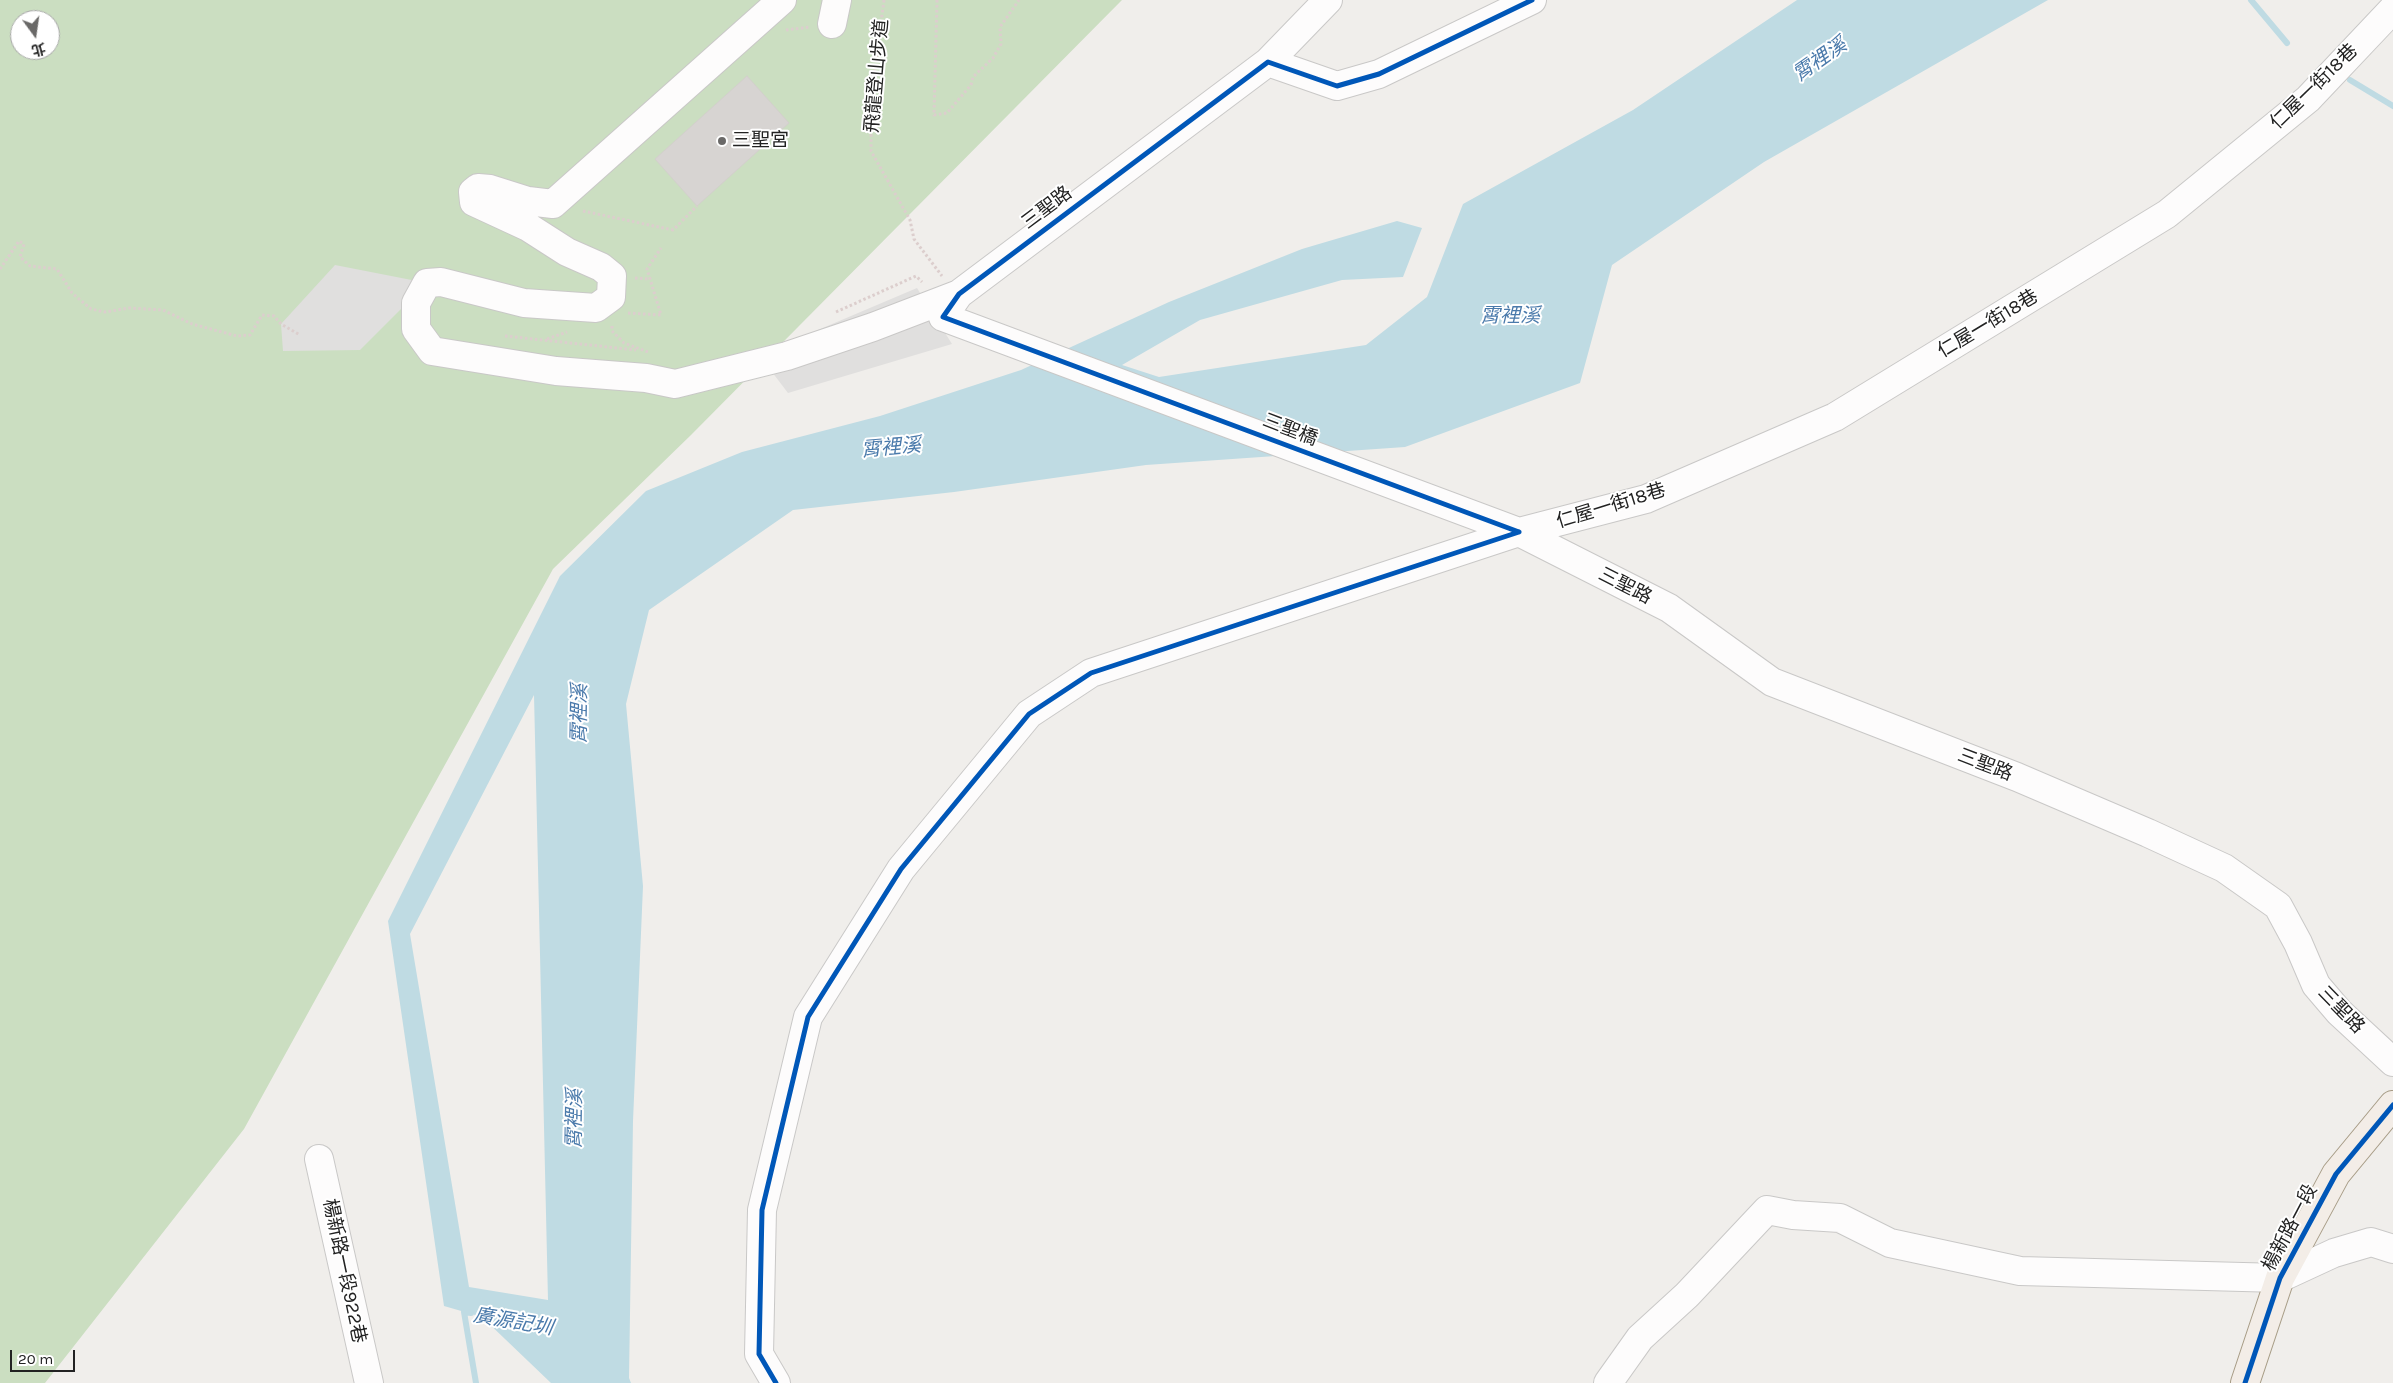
<!DOCTYPE html>
<meta charset="utf-8">
<style>
body{margin:0}
#map{position:relative;width:2393px;height:1383px;overflow:hidden;background:#f0eeeb;font-family:Karla,"Noto Sans TC",sans-serif}
canvas{display:block}
.north{position:absolute;left:10px;top:10px;width:50px;height:50px;box-sizing:border-box;background:#fff;border:1px solid #a7a7a7;border-radius:50%;rotate:166deg;font-size:14px;font-weight:700;line-height:20px;text-align:center;color:#222}
.north::after{content:'';display:block;margin:auto;width:18px;height:22px;background:#6a6968;clip-path:polygon(50% 0,100% 100%,50% 72%,0 100%)}
.scale{position:absolute;left:10px;top:1350px;width:65px;height:22px;box-sizing:border-box;border:2px solid #222;border-top:0;padding-left:6px;font-size:15px;line-height:18px;white-space:nowrap;color:#222;-webkit-text-stroke:4px #fff;paint-order:stroke}
</style>
<div id="map">
<canvas width="2393" height="1383"></canvas>
<div class="north">北</div>
<div class="scale">20 m</div>
</div>
<script>
const context = document.querySelector('canvas').getContext('2d');
context.lineJoin = 'round';
function paint(path, color) {
  context.fillStyle = color;
  context.fill(path, 'evenodd');
}
function toPath(rows) {
  const path = new Path2D();
  for (const r of rows) {
    path.moveTo(r[0], r[1]);
    for (let i = 2; i < r.length; i += 2) path.lineTo(r[i], r[i + 1]);
  }
  return path;
}
function stroke(path, color, width, dash) {
  context.strokeStyle = color;
  context.lineWidth = width;
  context.lineCap = dash ? 'butt' : 'round';
  context.setLineDash(dash || []);
  context.stroke(path);
}
function label(font, color, halo, rows, align = 'center') {
  context.font = font + ' Karla,"Noto Sans TC",sans-serif';
  context.lineWidth = 4;
  context.setLineDash([]);
  context.textBaseline = 'middle';
  context.strokeStyle = halo;
  context.fillStyle = color;
  for (const [text, x, y, turn = 0] of rows) {
    context.save();
    context.translate(x, y);
    context.rotate((+turn || 0) * Math.PI / 180);
    context.textAlign = isNaN(turn) ? turn : align;
    if (halo) context.strokeText(text, 0, 0);
    context.fillText(text, 0, 0);
    context.restore();
  }
}
const forest = toPath([
 [0,0,1122,0,691,435,553,569,244,1129,45,1383,0,1383],
 [20,20,50,20,50,50,20,50]
]);
const parking = toPath([
 [335,265,427,283,360,350,283,351,281,324],
 [917,288,952,344,788,393,759,355]
]);
const water = toPath([
 [1797,0,2048,0,1764,162,1612,265,1580,383,1405,447,1146,465,954,492,793,510,649,610,626,704,643,886,633,1121,629,1378,631,1383,551,1383,482,1317,444,1306,388,921,560,576,646,491,742,452,880,416,1021,370,1169,302,1302,249,1397,221,1422,228,1403,277,1342,280,1200,320,1122,365,1159,377,1366,345,1427,297,1463,204,1633,110],
 [534,695,548,1300,469,1287,410,934]
]);
const stream = toPath([
 [2251,0,2287,43],
 [2350,80,2393,106],
 [471,1313,464,1312,476,1383]
]);
const building = toPath([
 [747,76,789,123,697,206,655,159,747,76]
]);
const path = toPath([
 [884,0,871,97,871,151,910,220,914,239,942,276],
 [937,0,934,115,947,113,971,85,973,77,993,58,1001,44,1000,27,1019,0],
 [786,30,810,27],
 [583,211,673,230,697,206],
 [0,269,19,241,24,244,20,257,30,266,57,269,72,293,91,309,105,312,129,308,163,310,192,324,237,336,250,335,262,315,274,316,281,324,300,335],
 [635,278,650,279],
 [836,312,916,276,922,282],
 [628,313,661,315,647,269,661,248],
 [612,326,612,331,624,343,648,352],
 [505,336,636,350],
 [547,339,567,332]
]);
const minor = toPath([
 [782,0,553,204,528,201,490,189,478,188,473,192,474,202,528,227,567,252,601,267,612,276,611,297,596,308,524,303,441,282,427,283,416,303,416,329,432,351,556,371,646,378,675,384,787,356,873,327,959,294],
 [1328,0,1268,62,959,294,943,317,1519,532,1669,608,1772,682,2017,777,2148,833,2224,868,2278,906,2298,943,2316,985,2339,1012,2393,1062],
 [832,24,837,0],
 [1268,62,1337,86,1379,74,1532,0],
 [319,1159,369,1383],
 [776,1383,759,1354,762,1210,808,1017,901,869,1029,714,1091,673,1519,532,1646,499,1835,417,2167,214,2308,99,2393,9],
 [1608,1383,1640,1338,1687,1295,1767,1210,1793,1215,1840,1218,1890,1243,2020,1271,2280,1278,2334,1253,2371,1242,2393,1249]
]);
const major = toPath([
 [2245,1383,2280,1278,2336,1174,2393,1105]
]);
const cycleway = toPath([
 [1519,532,943,317,959,294,1268,62,1337,86,1379,74,1532,0],
 [776,1383,759,1354,762,1210,808,1017,901,869,1029,714,1091,673,1519,532],
 [2245,1383,2280,1278,2336,1174,2393,1105]
]);
const markers = [
 [722,141,5,"#6a6968"]
];
const streetNames = [
 ["飛龍登山步道",877,76,-85],
 ["仁屋一街18巷",2314,87,-44],
 ["三聖路",1047,208,-37],
 ["仁屋一街18巷",1988,324,-31],
 ["三聖橋",1290,430,21],
 ["仁屋一街18巷",1611,506,-17],
 ["三聖路",1625,586,27],
 ["三聖路",1985,765,21],
 ["三聖路",2341,1010,46],
 ["楊新路一段",2290,1228,-62],
 ["楊新路一段922巷",344,1271,78]
];
const poiNames = [
 ["三聖宮",732,141]
];
const waterNames = [
 ["霄裡溪",1820,60,-35],
 ["霄裡溪",1510,316],
 ["霄裡溪",891,448,-5],
 ["霄裡溪",580,714,-89],
 ["霄裡溪",575,1119,-89],
 ["廣源記圳",513,1322,10]
];
paint(forest, '#cbdec1');
paint(parking, '#e0dfde');
paint(water, '#bfdbe3');
stroke(stream, '#bfdbe3', 6);
paint(building, '#d7d4d2');
stroke(building, '#d3d0cc', 1);
stroke(minor, '#c9c8c7', 30);
stroke(major, '#a79c86', 30);
stroke(path, '#dccecd', 3, [2.5, 2.5]);
stroke(minor, '#fdfcfc', 28);
stroke(major, '#f3ede7', 28);
stroke(cycleway, '#0057b8', 5);
for (const [x, y, r, color] of markers) {
  const dot = new Path2D();
  dot.arc(x, y, r, 0, 2 * Math.PI);
  context.fillStyle = color;
  context.fill(dot);
  stroke(dot, '#fff', 2);
}
label('19px', '#222', '#fff', streetNames);
label('19px', '#222', '#fff', poiNames, 'left');
label('italic 20px', '#4a7aab', '#fff', waterNames);
</script>
